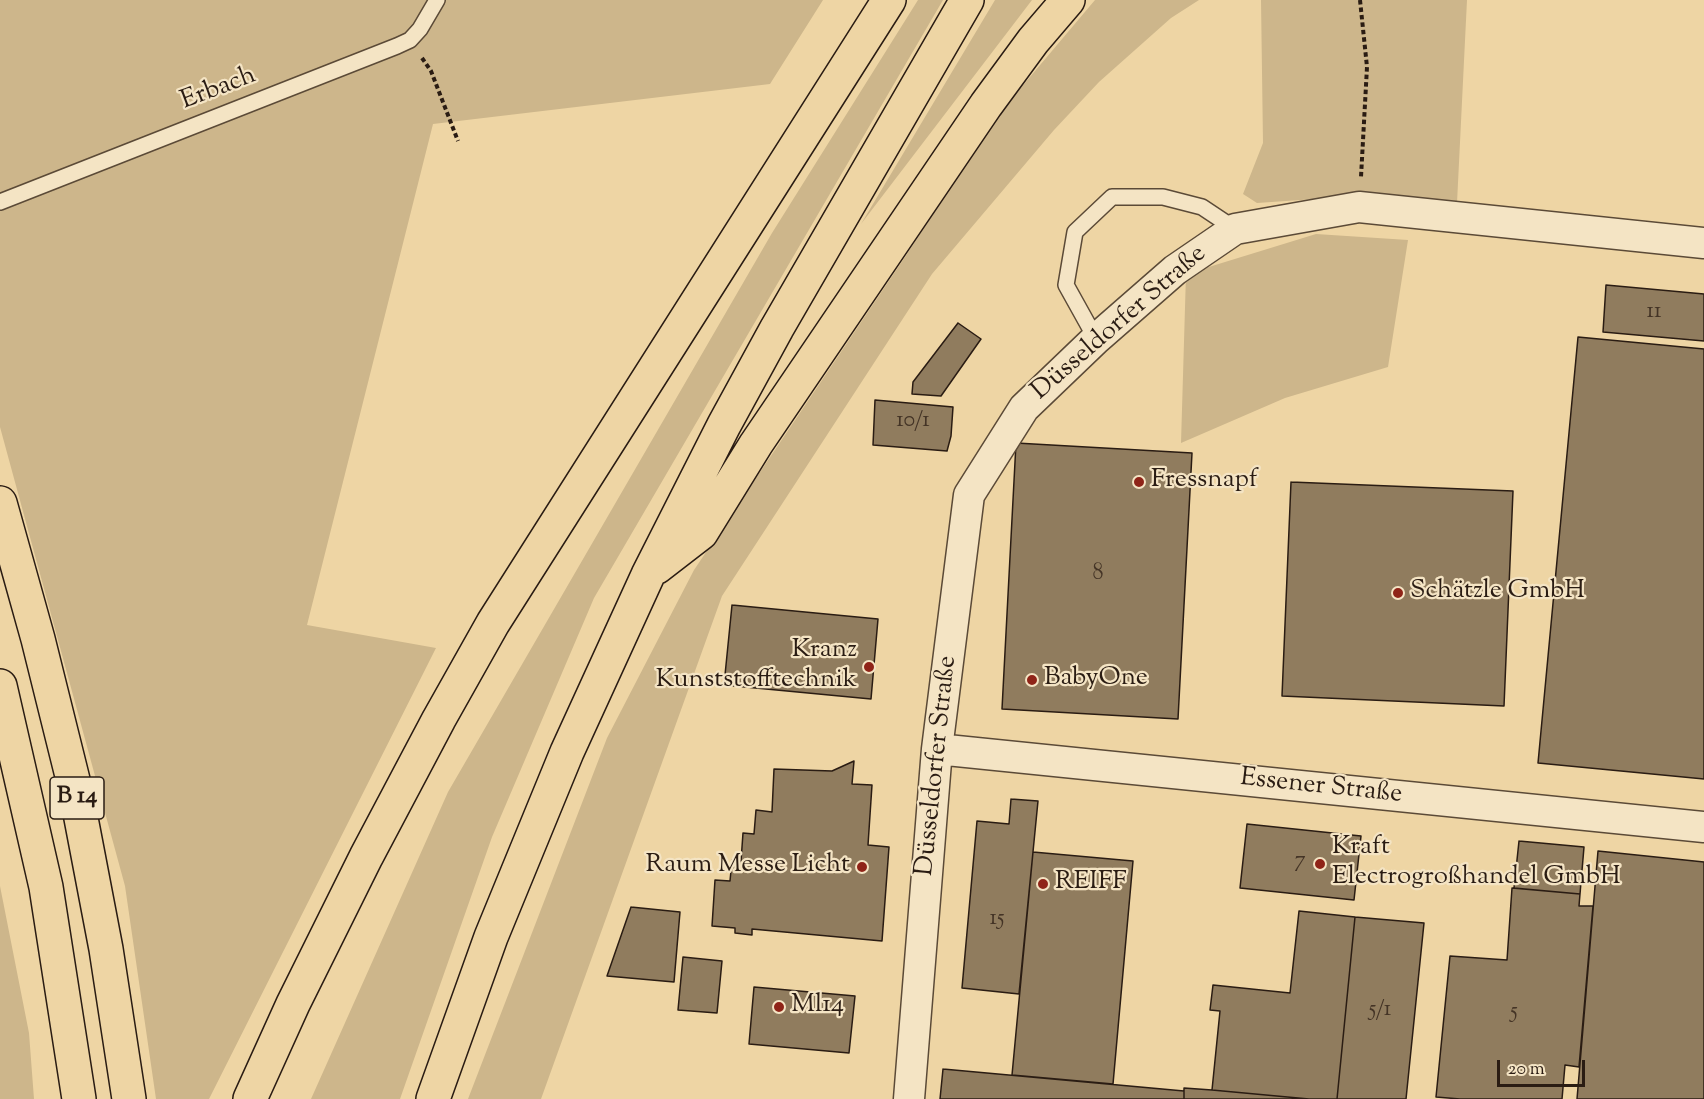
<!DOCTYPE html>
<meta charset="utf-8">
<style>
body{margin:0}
#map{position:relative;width:1704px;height:1099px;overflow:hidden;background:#eed5a4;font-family:"Sorts Mill Goudy",serif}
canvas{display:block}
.scale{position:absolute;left:1497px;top:1060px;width:88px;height:27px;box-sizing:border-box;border:3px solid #2a1c13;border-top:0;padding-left:8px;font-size:18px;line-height:21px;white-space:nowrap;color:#2a1c13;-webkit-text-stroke:4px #f4e4c4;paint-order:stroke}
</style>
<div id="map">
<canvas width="1704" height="1099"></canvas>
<div class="scale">20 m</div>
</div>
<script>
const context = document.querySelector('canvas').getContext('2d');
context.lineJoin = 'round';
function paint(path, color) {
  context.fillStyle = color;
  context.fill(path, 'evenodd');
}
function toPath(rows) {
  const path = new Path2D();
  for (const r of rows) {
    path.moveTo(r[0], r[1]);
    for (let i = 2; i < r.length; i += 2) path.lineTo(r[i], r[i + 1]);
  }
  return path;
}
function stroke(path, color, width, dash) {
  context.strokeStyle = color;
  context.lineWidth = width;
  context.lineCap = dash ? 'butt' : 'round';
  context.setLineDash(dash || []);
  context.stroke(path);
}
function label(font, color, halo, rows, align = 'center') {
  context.font = font + ' "Sorts Mill Goudy",serif';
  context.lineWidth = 4.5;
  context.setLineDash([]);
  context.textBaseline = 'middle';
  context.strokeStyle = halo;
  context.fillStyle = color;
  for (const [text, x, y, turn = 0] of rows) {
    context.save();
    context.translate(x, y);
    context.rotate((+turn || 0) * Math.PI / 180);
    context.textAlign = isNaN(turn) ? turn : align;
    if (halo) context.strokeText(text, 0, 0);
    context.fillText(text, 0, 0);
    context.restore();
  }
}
const green = toPath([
 [0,0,823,0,770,84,433,124,307,625,436,648,209,1099,156,1099,125,886,0,427],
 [918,0,943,0,594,598,492,837,400,1099,311,1099,448,792,772,233],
 [995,0,1032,0,861,224],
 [1095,0,1199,0,1171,18,1099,82,1054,130,932,274,722,596,541,1099,468,1099,607,738,694,570,905,257,997,116],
 [1261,0,1467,0,1457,203,1344,197,1257,203,1243,194,1263,143],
 [1316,234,1408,240,1388,367,1285,398,1181,443,1186,274],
 [0,886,29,1033,34,1099,0,1099]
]);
const building = toPath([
 [1606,285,1704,294,1704,341,1603,332,1606,285],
 [958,323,981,339,941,396,912,394,913,382,958,323],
 [1578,337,1704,349,1704,779,1538,763,1578,337],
 [875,400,953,407,951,436,947,451,873,445,875,400],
 [1016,443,1192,453,1178,719,1002,709,1016,443],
 [1291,482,1513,491,1504,706,1282,696,1291,482],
 [732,605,878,619,871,699,724,685,732,605],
 [854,761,852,784,872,785,868,845,889,847,882,941,752,929,752,935,735,933,735,928,712,926,715,880,730,881,732,860,741,861,743,833,754,834,756,810,772,812,774,769,832,771,854,761],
 [1011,799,1038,801,1019,994,962,988,977,821,1009,824,1011,799],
 [1247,824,1361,836,1354,900,1240,888,1247,824],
 [1519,841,1584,847,1580,894,1514,888,1519,841],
 [1598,851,1704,862,1704,1099,1577,1099,1598,851],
 [1033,852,1133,861,1113,1084,1012,1075,1033,852],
 [1512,888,1580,894,1579,906,1593,906,1579,1067,1565,1065,1562,1099,1460,1099,1436,1097,1450,956,1507,960,1512,888],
 [631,907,680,912,674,982,607,976,631,907],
 [1299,911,1355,917,1337,1099,1309,1099,1212,1090,1220,1011,1210,1010,1213,985,1290,993,1299,911],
 [1355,917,1424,923,1406,1099,1337,1099,1355,917],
 [683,957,722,961,717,1013,678,1010,683,957],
 [754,987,855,996,849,1053,749,1044,754,987],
 [943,1069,1184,1091,1184,1099,940,1099,943,1069],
 [1184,1088,1212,1090,1309,1099,1184,1099,1184,1088]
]);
const path = toPath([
 [1360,0,1367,67,1361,177],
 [422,58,431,71,458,141]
]);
const service = toPath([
 [0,202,397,46,410,40,420,29,437,0],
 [1096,339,1066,285,1075,232,1112,197,1163,197,1202,207,1235,229]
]);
const minor = toPath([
 [937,749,1704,827],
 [909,1099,937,749,969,495,1024,408,1096,339,1175,270,1235,229,1359,207,1704,243]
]);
const trunk = toPath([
 [0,503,38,639,76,792,106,949,129,1099],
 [657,567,701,533,756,444,986,105,1033,41,1068,0],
 [0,686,46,887,79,1099],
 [250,1099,293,1004,366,857,439,719,493,623,889,0],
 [433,1099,491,937,567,752,648,575,724,425,777,328,967,0]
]);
const markers = [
 [1139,482,6,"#8f2418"],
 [1398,593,6,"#8f2418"],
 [869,667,6,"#8f2418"],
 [1032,680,6,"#8f2418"],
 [1320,864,6,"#8f2418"],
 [862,867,6,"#8f2418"],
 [1043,884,6,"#8f2418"],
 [779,1007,6,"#8f2418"]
];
const numberNames = [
 ["11",1654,313],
 ["10/1",913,422],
 ["8",1098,575],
 ["7",1300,862],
 ["15",997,920],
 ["5/1",1380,1011],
 ["5",1514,1013]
];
const shields = [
 [77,798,54]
];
const shieldNames = [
 ["B 14",77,798]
];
const streetNames = [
 ["Erbach",219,90,-21],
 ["Düsseldorfer Straße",1120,324,-41],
 ["Düsseldorfer Straße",938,766,-84],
 ["Essener Straße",1321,788,6]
];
const poiNames = [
 ["Fressnapf",1151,482],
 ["Schätzle GmbH",1410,593],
 ["Kranz",857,652,"right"],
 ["Kunststofftechnik",857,682,"right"],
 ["BabyOne",1044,680],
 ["Kraft",1332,849],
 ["Electrogroßhandel GmbH",1332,879],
 ["Raum Messe Licht",850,867,"right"],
 ["REIFF",1055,884],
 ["Ml14",791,1007]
];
paint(green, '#cdb68b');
paint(building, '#907c5e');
stroke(building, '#2a1c13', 1.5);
stroke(service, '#5b4a37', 18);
stroke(minor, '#5b4a37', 33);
stroke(trunk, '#2a1c13', 36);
stroke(path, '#2a1c13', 4, [4.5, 3]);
stroke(service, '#f4e4c4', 15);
stroke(minor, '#f4e4c4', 30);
stroke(trunk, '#eed5a4', 33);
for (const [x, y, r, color] of markers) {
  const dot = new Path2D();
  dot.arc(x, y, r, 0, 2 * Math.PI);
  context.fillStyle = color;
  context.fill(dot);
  stroke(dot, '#f4e4c4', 2);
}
label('22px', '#443426', null, numberNames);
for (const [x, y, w] of shields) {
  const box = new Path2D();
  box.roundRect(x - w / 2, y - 21, w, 42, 4.5);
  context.fillStyle = '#f4e4c4';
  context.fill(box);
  stroke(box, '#2a1c13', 1.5);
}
label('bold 24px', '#2a1c13', null, shieldNames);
label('26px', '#2a1c13', '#f4e4c4', streetNames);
label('26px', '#2a1c13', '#f4e4c4', poiNames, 'left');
</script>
